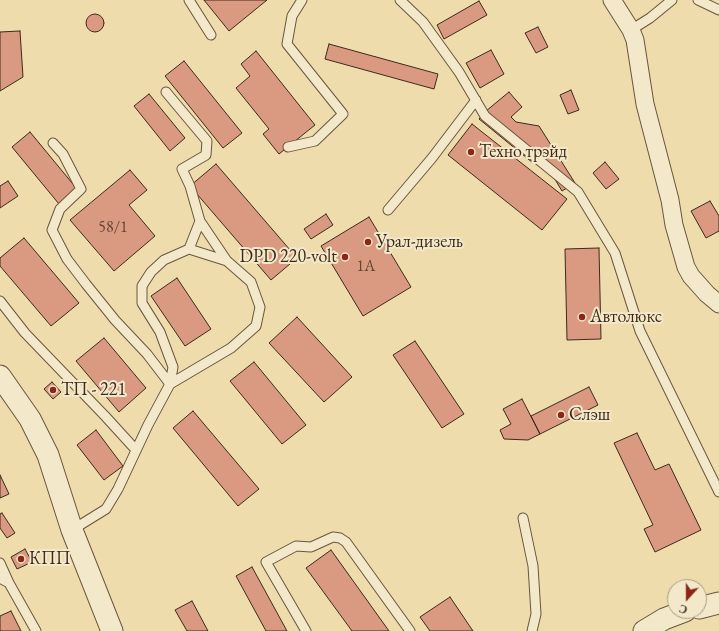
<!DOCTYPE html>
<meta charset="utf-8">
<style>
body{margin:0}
#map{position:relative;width:719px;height:631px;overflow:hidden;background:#eedcad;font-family:"EB Garamond",serif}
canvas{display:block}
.north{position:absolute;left:667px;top:579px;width:40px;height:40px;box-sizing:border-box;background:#f4e8ca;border:1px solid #ab9c83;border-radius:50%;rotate:201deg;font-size:11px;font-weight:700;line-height:16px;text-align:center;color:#3d2a19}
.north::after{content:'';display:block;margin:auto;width:14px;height:18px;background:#8f2418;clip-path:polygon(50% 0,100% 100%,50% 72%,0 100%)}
</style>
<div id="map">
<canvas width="719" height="631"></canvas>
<div class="north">С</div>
</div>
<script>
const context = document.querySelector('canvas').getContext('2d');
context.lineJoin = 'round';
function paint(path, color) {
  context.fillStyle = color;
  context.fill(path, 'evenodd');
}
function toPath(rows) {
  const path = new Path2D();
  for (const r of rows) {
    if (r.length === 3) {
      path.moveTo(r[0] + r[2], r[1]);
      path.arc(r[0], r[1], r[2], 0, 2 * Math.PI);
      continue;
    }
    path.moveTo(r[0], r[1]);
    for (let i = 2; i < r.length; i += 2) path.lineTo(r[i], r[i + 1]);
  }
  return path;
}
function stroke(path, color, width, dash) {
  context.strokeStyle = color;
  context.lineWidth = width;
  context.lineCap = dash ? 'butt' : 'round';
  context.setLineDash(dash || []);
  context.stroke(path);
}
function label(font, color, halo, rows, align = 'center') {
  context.font = font + ' "EB Garamond",serif';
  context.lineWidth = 4;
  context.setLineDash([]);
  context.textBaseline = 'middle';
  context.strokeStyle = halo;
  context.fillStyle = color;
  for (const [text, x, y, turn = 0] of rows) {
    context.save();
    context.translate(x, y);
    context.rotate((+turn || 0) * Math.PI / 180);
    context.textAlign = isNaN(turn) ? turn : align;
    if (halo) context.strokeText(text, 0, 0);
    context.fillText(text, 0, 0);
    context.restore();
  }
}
const building = toPath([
 [204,0,267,0,229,31,204,0],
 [479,1,487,15,444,39,437,25,479,1],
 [95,23,9],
 [538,27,548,47,536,53,525,33,538,27],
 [20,31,23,77,0,91,0,32,20,31],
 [329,44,438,74,434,89,325,59,329,44],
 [491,50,504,74,480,88,466,63,491,50],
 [256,51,315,125,279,154,263,134,269,129,236,88,250,76,241,64,256,51],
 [184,61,242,133,223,148,165,76,184,61],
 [571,90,579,110,568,114,560,95,571,90],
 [509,92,522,107,511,117,516,122,539,126,575,183,562,191,542,158,533,163,479,119,486,111,509,92],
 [149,94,185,138,170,151,134,106,149,94],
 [472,124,567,199,542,230,448,155,472,124],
 [30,132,77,189,59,204,12,147,30,132],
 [605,162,619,179,606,189,593,173,605,162],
 [216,164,297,258,271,280,190,186,216,164],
 [130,170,147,190,129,205,155,236,114,271,70,220,130,170],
 [8,181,18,196,0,208,0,186,8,181],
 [710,201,719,216,719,231,706,238,691,211,710,201],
 [326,214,333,225,311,239,304,229,326,214],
 [369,217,411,287,363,316,321,246,369,217],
 [24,238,79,303,51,326,0,266,0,258,24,238],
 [599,248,601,339,567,340,565,249,599,248],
 [177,278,211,329,185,346,151,296,177,278],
 [297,317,352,377,324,402,269,343,297,317],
 [104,338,146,388,119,412,76,361,104,338],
 [415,341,464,414,442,428,393,355,415,341],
 [254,362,306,425,282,444,230,381,254,362],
 [52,382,61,392,53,399,44,389,52,382],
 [589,387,598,405,540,434,531,416,589,387],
 [522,399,540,434,528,440,504,439,500,430,511,424,503,409,522,399],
 [193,411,259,489,238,506,173,428,193,411],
 [96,430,123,466,104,480,77,445,96,430],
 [637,433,655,470,669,464,701,530,655,552,644,529,653,525,614,443,637,433],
 [0,475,9,494,0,498,0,475],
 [2,513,15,533,7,538,0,528,0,514,2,513],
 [25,549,32,562,17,569,11,557,25,549],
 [331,550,389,631,352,631,306,568,331,550],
 [252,567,287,631,266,631,236,576,252,567],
 [450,597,473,631,430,631,420,617,450,597],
 [192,601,208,631,187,631,175,610,192,601],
 [11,611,21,631,0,631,0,616,11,611]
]);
const service = toPath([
 [189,0,211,35],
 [400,0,423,22,459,72,485,116,578,192,615,253,640,331,719,492],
 [698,0,719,10],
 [631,30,650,18,672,0],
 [53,143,63,154,81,189,60,209,52,230,67,259,86,284,115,320,147,354,170,384],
 [288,147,315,141,343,114,287,44,292,16,302,0],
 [388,210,432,158,476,100],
 [189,249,200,221],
 [0,301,25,333,105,416,136,450],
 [170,384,173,367,160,332,142,303,142,286,151,272,164,260,189,249,227,261],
 [523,518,533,566,536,614,532,631],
 [72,530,106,509,118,489,148,425,170,384,231,348,256,326,260,307,251,282,227,261,200,221,190,186,182,169,206,155,207,141,166,92],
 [0,563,9,583],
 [0,578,9,583,36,631],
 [306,631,266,562,296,546,311,547,333,537,340,538,346,542,410,631]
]);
const minor = toPath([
 [612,0,631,30,635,40,645,104,670,200,674,225,686,267,691,276,707,294,719,304]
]);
const tertiary = toPath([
 [0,376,30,419,48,455,72,530,112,631],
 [699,608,719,603],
 [644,631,664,619,685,611]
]);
const markers = [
 [471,152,4,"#8f2418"],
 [368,242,4,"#8f2418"],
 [345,257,4,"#8f2418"],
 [582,317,4,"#8f2418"],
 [53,390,4,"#8f2418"],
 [561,415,4,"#8f2418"],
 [21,559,4,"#8f2418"]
];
const numberNames = [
 ["58/1",113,228],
 ["1А",366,267]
];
const poiNames = [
 ["Техно трэйд",479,152],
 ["Урал-дизель",376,242],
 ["DPD 220-volt",337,257,"right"],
 ["Автолюкс",590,317],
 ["ТП - 221",61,390],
 ["Слэш",569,415],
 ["КПП",29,559]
];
paint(building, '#da9a81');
stroke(building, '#3d2a19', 1);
stroke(service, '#69563e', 11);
stroke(minor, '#69563e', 19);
stroke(tertiary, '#69563e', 23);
stroke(service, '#f4e8ca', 9);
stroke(minor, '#f4e8ca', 17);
stroke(tertiary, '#f4e8ca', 21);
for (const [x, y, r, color] of markers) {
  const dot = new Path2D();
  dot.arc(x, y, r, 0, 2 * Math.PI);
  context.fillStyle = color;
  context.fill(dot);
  stroke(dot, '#f4e8ca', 1.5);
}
label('16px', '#644633', null, numberNames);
label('18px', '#3d2a19', '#f4e8ca', poiNames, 'left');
</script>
